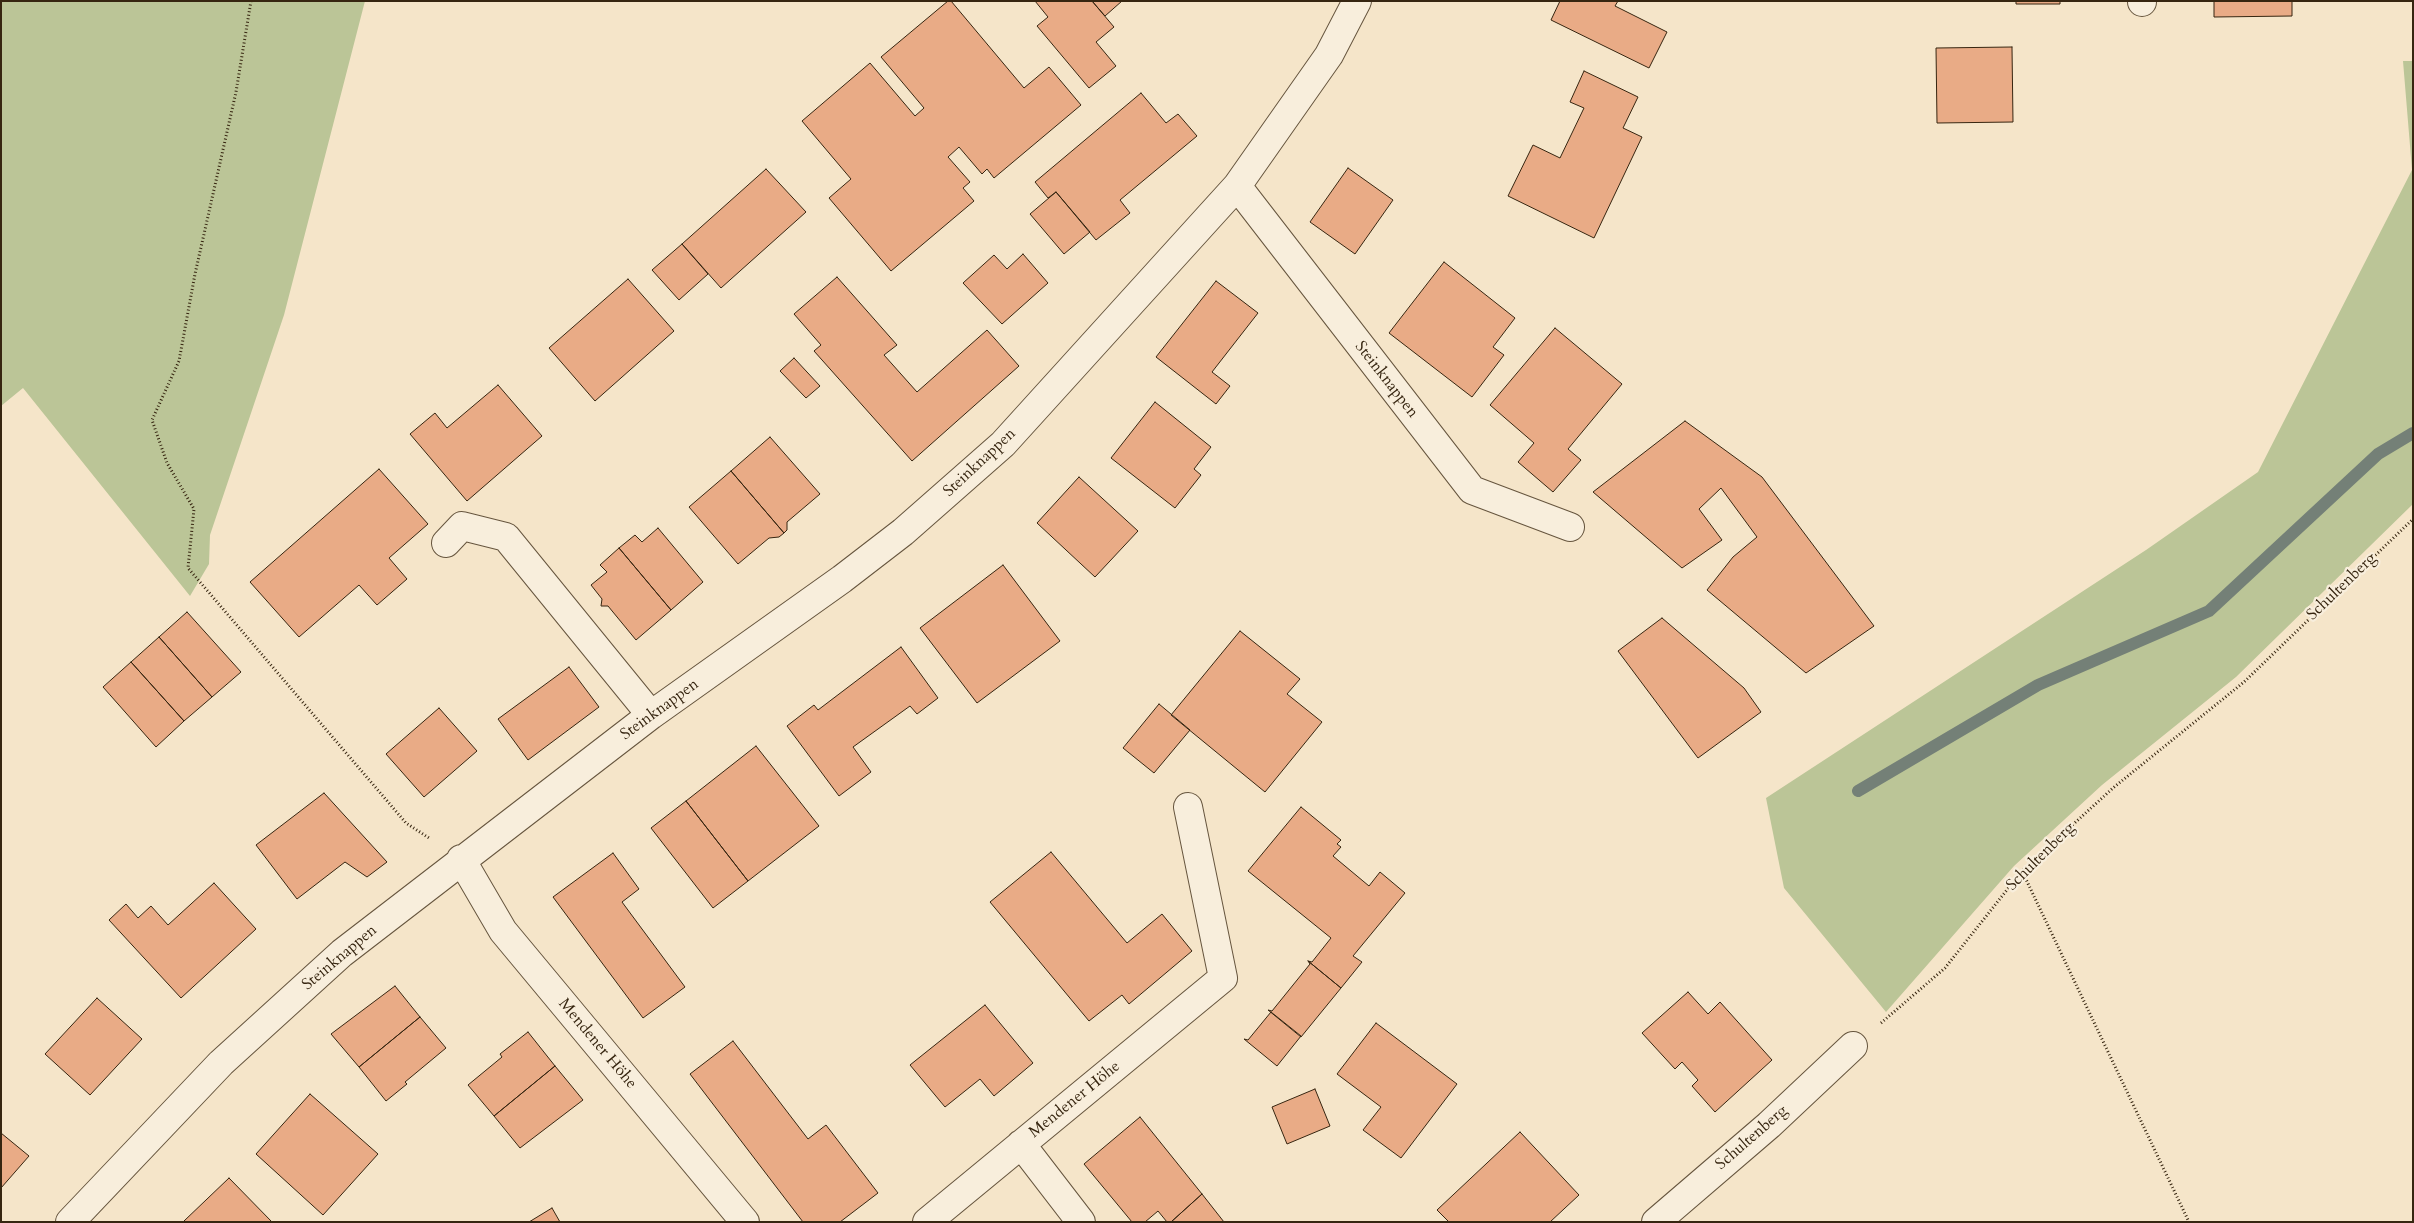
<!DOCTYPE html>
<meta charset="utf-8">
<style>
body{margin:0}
#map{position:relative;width:2414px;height:1223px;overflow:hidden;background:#f5e5c9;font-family:Cardo,serif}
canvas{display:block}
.frame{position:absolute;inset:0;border:2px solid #362510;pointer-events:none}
</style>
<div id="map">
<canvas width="2414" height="1223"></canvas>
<div class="frame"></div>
</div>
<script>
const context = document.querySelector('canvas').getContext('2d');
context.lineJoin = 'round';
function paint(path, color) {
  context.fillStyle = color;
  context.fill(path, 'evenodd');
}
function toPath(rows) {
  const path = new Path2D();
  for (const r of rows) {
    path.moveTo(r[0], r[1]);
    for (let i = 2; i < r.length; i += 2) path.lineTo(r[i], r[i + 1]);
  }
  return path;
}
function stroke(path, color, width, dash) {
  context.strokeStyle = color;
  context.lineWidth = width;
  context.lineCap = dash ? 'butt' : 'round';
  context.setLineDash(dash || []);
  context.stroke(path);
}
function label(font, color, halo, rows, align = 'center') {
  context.font = font + ' Cardo,serif';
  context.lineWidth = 4.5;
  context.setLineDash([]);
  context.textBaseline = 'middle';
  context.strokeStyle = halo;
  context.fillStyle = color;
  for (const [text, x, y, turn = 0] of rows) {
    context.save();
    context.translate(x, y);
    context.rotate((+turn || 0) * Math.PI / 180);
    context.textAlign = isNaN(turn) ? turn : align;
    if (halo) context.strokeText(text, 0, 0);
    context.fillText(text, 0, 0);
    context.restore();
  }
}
const green = toPath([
 [1,1,365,1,284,315,210,535,209,564,190,596,23,388,1,406],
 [2403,61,2413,61,2413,504,2236,677,2102,785,2014,866,1886,1012,1784,888,1766,798,2146,550,2258,472,2412,170]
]);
const stream = toPath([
 [1858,791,2038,685,2209,611,2378,454,2413,433]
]);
const building = toPath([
 [948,1,951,1,1024,88,1049,67,1081,105,994,178,987,169,982,174,959,147,948,157,970,182,963,188,974,201,891,271,829,198,851,179,802,121,870,63,915,116,924,108,881,57,948,1],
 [1035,1,1092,1,1114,27,1096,42,1116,66,1089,88,1037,26,1048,17,1035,1],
 [1092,1,1122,1,1105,16,1092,1],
 [1560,1,1618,1,1615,6,1667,32,1649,68,1551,20,1560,1],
 [2016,1,2060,1,2060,4,2016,4,2016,1],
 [2214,1,2292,1,2292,16,2214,17,2214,1],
 [2012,47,2013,122,1937,123,1936,48,2012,47],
 [1584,71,1638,97,1623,128,1642,137,1594,238,1508,196,1533,145,1560,158,1584,108,1570,102,1584,71],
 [1141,93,1166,123,1178,114,1197,136,1120,200,1130,213,1096,240,1056,192,1048,198,1035,182,1141,93],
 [1348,168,1393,200,1355,254,1310,222,1348,168],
 [766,169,806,212,721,288,682,244,766,169],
 [1056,192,1090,232,1064,254,1030,214,1056,192],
 [682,244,708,274,679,300,652,270,682,244],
 [1023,254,1048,283,1002,324,963,283,994,255,1007,269,1023,254],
 [1444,262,1515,318,1493,347,1504,355,1472,397,1389,333,1444,262],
 [837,277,897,345,884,355,917,392,987,330,1019,366,912,461,814,351,821,345,794,314,837,277],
 [628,279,674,331,595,401,549,348,628,279],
 [1216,281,1258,313,1212,372,1230,386,1216,404,1156,357,1216,281],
 [1555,328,1622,384,1568,449,1581,460,1553,492,1518,462,1534,443,1490,405,1555,328],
 [794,358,820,386,806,398,780,371,794,358],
 [498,385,542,436,467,501,410,434,435,413,447,428,498,385],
 [1155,402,1211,447,1194,469,1201,475,1175,508,1111,458,1155,402],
 [1685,421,1762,477,1874,626,1806,673,1707,590,1733,557,1757,537,1721,488,1699,509,1722,540,1682,568,1593,492,1685,421],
 [770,437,820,494,787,522,787,530,784,533,731,471,770,437],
 [379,469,428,524,389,558,407,579,377,605,359,585,299,637,250,582,379,469],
 [731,471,784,533,779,537,769,538,738,564,689,507,731,471],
 [1079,477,1138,531,1095,577,1037,523,1079,477],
 [658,528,703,582,671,610,619,548,635,535,642,542,658,528],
 [619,548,671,610,636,640,608,606,601,606,602,599,591,585,607,572,600,565,619,548],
 [1003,565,1060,641,977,703,920,628,1003,565],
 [187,612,241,672,212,697,159,637,187,612],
 [1662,618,1744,688,1761,712,1698,758,1618,651,1662,618],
 [1240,631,1300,679,1287,694,1322,722,1265,792,1171,715,1240,631],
 [159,637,212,697,184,721,131,662,159,637],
 [901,647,938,698,917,714,910,706,853,747,871,772,839,796,787,726,814,705,818,710,901,647],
 [131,662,184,721,156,747,103,687,131,662],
 [569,667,599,707,528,760,498,719,569,667],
 [1159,704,1190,730,1154,773,1123,748,1159,704],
 [439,708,477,751,424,797,386,754,439,708],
 [756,746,819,826,748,881,686,801,756,746],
 [324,793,387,862,367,877,345,862,297,899,256,845,324,793],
 [686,801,748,881,713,908,651,828,686,801],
 [1301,807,1341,840,1337,844,1341,847,1333,856,1369,886,1380,872,1405,893,1353,956,1362,962,1341,988,1308,961,1312,962,1331,938,1248,871,1301,807],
 [1051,852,1127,943,1162,914,1192,951,1129,1004,1122,995,1089,1021,990,902,1051,852],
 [613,853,639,889,622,902,685,987,643,1018,553,897,613,853],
 [214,883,256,929,181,998,109,920,126,904,138,918,151,906,168,925,214,883],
 [1308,961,1341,988,1301,1037,1268,1010,1272,1011,1310,964,1308,961],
 [395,986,420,1017,359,1067,331,1034,395,986],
 [1688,992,1708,1014,1720,1002,1772,1060,1715,1112,1692,1086,1698,1080,1682,1062,1675,1069,1642,1033,1688,992],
 [97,998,142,1039,90,1095,45,1054,97,998],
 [985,1005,1033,1063,994,1096,980,1079,945,1107,910,1065,985,1005],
 [1271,1012,1301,1036,1277,1066,1244,1039,1248,1040,1271,1012],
 [420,1017,446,1048,405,1082,407,1084,386,1101,359,1067,420,1017],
 [1376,1023,1457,1084,1401,1158,1363,1130,1381,1107,1337,1074,1376,1023],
 [528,1032,555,1066,494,1116,468,1085,502,1057,500,1054,528,1032],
 [733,1041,808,1139,826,1125,878,1193,840,1222,803,1222,690,1074,733,1041],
 [555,1066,583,1100,520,1148,494,1116,555,1066],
 [1315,1089,1330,1126,1287,1144,1272,1107,1315,1089],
 [310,1094,378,1154,323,1215,256,1154,310,1094],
 [1140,1117,1202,1194,1171,1222,1167,1222,1158,1211,1145,1222,1132,1222,1084,1164,1140,1117],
 [1520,1132,1579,1195,1550,1222,1449,1222,1437,1210,1520,1132],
 [1,1133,29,1156,1,1188,1,1133],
 [229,1178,272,1222,185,1222,184,1221,229,1178],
 [1202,1194,1224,1222,1171,1222,1202,1194],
 [552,1208,560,1222,529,1222,552,1208]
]);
const path = toPath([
 [251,1,236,92,195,274,179,361,152,420,167,463,194,509,188,568,406,823,429,838],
 [2022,871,2189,1222],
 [1881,1023,1945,968,2022,871,2113,788,2244,682,2413,519]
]);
const minor = toPath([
 [2142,2,2142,1],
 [1237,186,1472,490,1570,527],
 [446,543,462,526,506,537,651,715],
 [461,859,503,931,745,1222],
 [1021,1144,1081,1222],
 [70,1222,221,1063,342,953,651,715,842,579,903,532,1003,444,1237,186,1329,55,1357,1],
 [927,1222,1223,978,1188,807],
 [1656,1222,1769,1125,1853,1046]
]);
const streetNames = [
 ["Steinknappen",1386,380,52],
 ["Steinknappen",980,463,-43],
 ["Schultenberg",2342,587,-44],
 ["Steinknappen",660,710,-36],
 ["Schultenberg",2041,857,-45],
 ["Steinknappen",340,958,-40],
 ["Mendener Höhe",597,1044,50],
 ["Mendener Höhe",1075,1100,-39],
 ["Schultenberg",1752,1138,-41]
];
paint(green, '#bbc597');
stroke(stream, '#748077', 12);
paint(building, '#e9ab86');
stroke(building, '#362510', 1);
stroke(minor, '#66553e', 30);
stroke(path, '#362510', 3, [1, 2.5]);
stroke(minor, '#f8eedc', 28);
label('16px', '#362510', '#f8eedc', streetNames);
</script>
